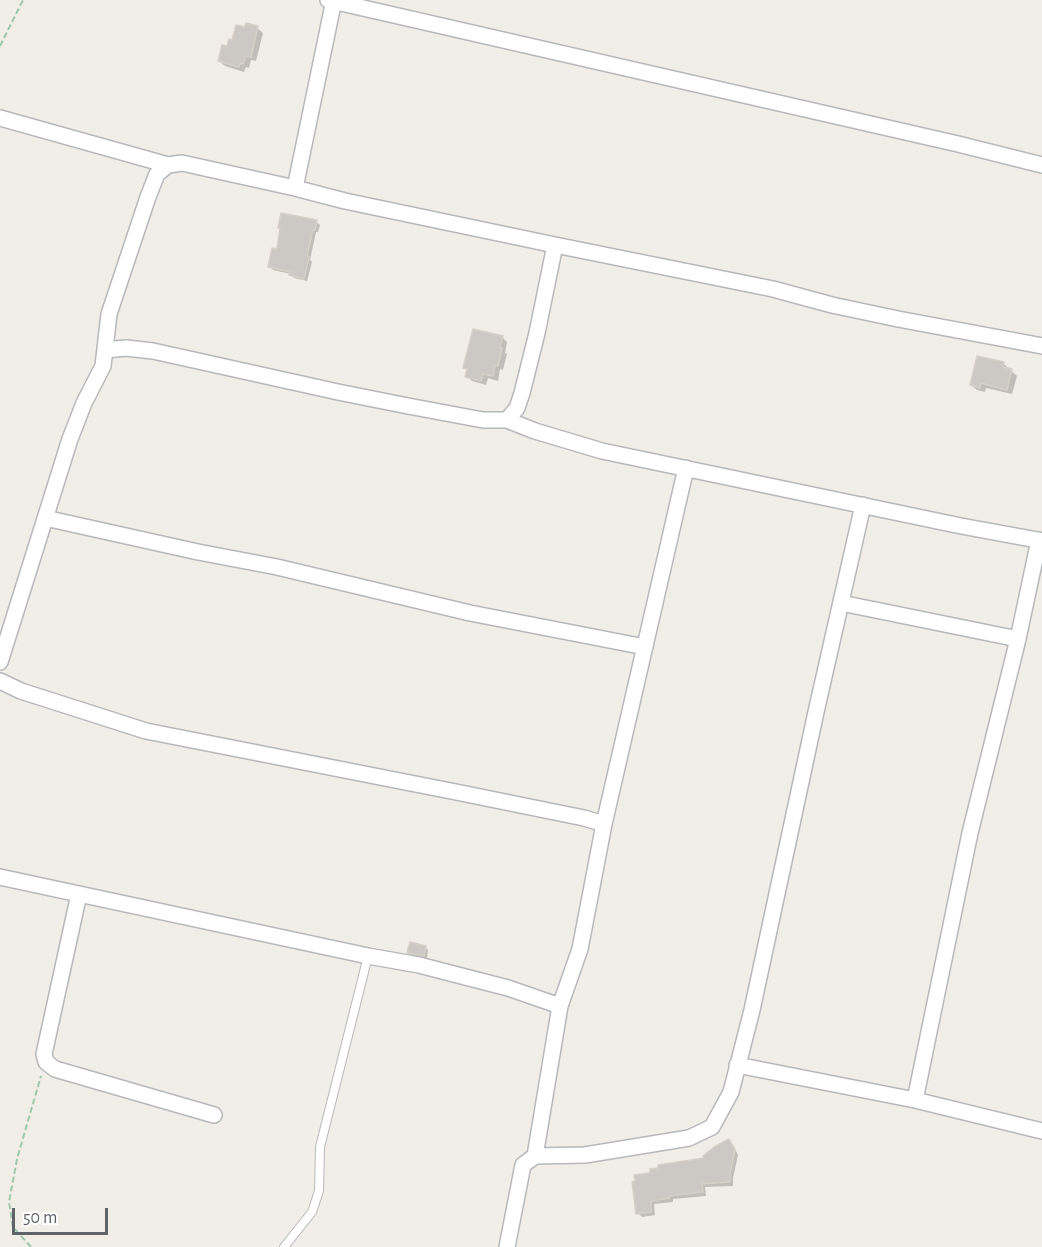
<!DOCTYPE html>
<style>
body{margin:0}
#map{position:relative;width:1042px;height:1247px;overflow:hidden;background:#f1eee8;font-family:"Alegreya Sans",sans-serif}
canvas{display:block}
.scale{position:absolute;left:12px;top:1208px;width:96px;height:27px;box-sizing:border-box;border:3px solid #5f6368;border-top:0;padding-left:8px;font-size:18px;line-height:21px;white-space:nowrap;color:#5f6368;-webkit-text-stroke:4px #fff;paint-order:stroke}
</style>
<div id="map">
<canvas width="1042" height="1247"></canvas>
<div class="scale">50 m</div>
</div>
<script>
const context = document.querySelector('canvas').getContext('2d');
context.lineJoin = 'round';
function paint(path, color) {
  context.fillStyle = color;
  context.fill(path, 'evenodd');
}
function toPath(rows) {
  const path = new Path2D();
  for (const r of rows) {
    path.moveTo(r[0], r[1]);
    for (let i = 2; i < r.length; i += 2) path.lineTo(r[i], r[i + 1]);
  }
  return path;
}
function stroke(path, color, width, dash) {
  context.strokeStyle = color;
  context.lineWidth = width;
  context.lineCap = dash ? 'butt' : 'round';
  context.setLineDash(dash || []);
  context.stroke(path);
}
const shadow = toPath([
 [257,28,263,33,256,61,251,60,249,68,246,67,244,72,225,66,219,61,233,42],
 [316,222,320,225,318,232,316,232,310,260,312,262,307,281,294,278,291,274,273,270,270,266,278,251],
 [502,337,507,342,505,353,507,354,503,370,500,369,498,381,488,378,486,385,472,381,467,376,468,370,465,367],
 [1004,364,1017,376,1012,394,986,388,985,392,977,390,971,385],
 [425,947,428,950,427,958,412,955,409,952],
 [729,1141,733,1145,738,1155,733,1178,733,1186,705,1187,706,1196,673,1199,673,1202,654,1204,655,1215,642,1217,638,1213,652,1174,706,1160]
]);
const building = toPath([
 [246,23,258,26,251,57,246,56,243,64,240,63,239,67,218,61,222,45,227,46,229,39,232,40,236,25,245,27,246,23],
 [281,213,317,220,315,230,313,230,307,256,309,257,304,279,289,275,290,272,268,267,272,248,277,249,280,228,278,228,281,213],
 [473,329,503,336,500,347,502,348,498,366,495,365,493,376,483,374,481,381,465,377,467,369,463,368,473,329],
 [977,356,1004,362,1003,367,1012,369,1007,390,981,383,980,388,970,385,977,356],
 [410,942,426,946,424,956,407,953,410,942],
 [729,1139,735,1150,730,1173,730,1182,702,1184,703,1192,669,1196,670,1198,651,1201,651,1212,636,1214,632,1182,635,1181,634,1175,650,1173,650,1169,658,1168,658,1165,704,1158,703,1156,714,1147,729,1139]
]);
const path = toPath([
 [0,46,23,0],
 [31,1247,13,1227,9,1202,17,1159,41,1076]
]);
const lane = toPath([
 [284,1247,312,1212,319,1191,320,1147,368,956]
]);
const street = toPath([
 [328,0,958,144,1042,165],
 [0,118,168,165],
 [295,188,334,0],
 [105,350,126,348,153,351,338,392,408,406,483,420,507,420,517,408,522,393,537,333,555,245],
 [507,420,535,431,602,451,961,526,1042,541],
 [45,518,198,552,277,567,470,613,645,647],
 [841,603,1018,639],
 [0,662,70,439,84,403,103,366,109,314,148,197,157,174,168,165,182,163,295,188,345,201,555,245,773,289,832,305,898,319,1042,346],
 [0,681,21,691,146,731,456,792,584,818,604,824],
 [0,877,368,956,419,965,508,988,560,1006],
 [79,894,44,1054,46,1062,55,1069,214,1115],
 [737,1065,915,1100,1042,1131],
 [915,1100,970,833,1018,639,1039,540],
 [535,1156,560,1006,580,949,604,824,686,468],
 [507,1247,523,1165,535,1156,585,1155,689,1138,712,1127,731,1092,752,1010,816,712,863,505]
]);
paint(shadow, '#0003');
paint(building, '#ccc9c5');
stroke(building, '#d6d0c6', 1.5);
stroke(lane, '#b5b8bc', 10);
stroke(street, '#b5b8bc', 18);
stroke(path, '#9dc9a8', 2, [6, 3]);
stroke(lane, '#fff', 8);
stroke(street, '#fff', 15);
</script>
